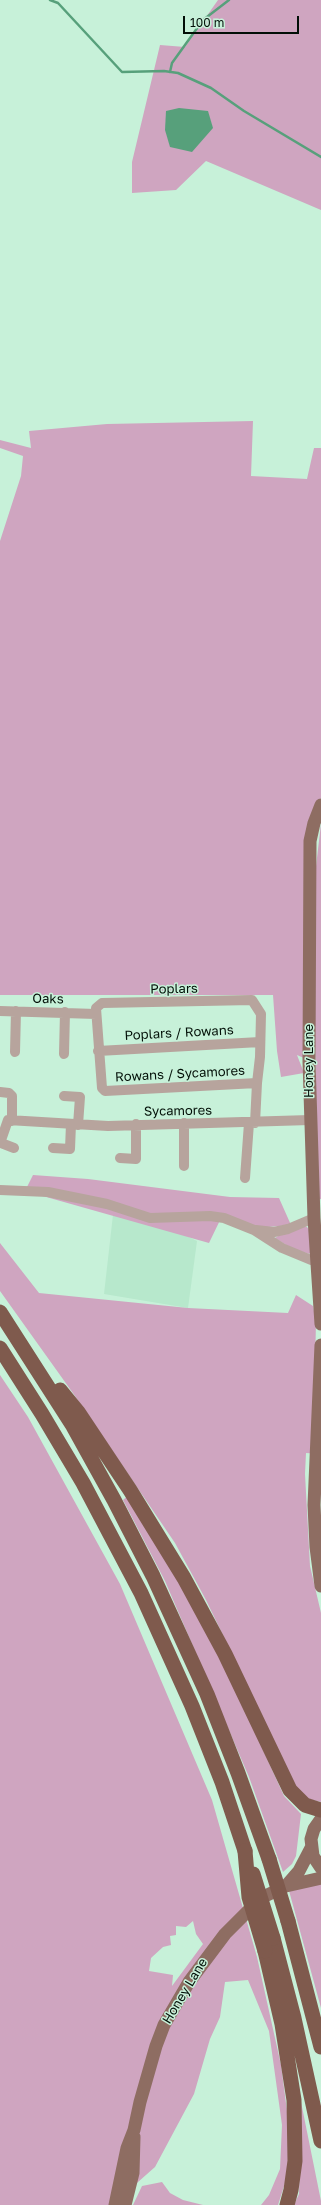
<!DOCTYPE html>
<style>
body{margin:0}
#map{position:relative;width:321px;height:2205px;overflow:hidden;background:#c7f1d9;font-family:"Golos Text",sans-serif}
canvas{display:block}
.scale{position:absolute;left:183px;top:16px;width:116px;height:18px;box-sizing:border-box;border:2px solid #020f07;border-top:0;padding-left:5px;font-size:12px;line-height:14px;white-space:nowrap;color:#020f07;-webkit-text-stroke:3px #c7f1d9;paint-order:stroke}
</style>
<div id="map">
<canvas width="321" height="2205"></canvas>
<div class="scale">100 m</div>
</div>
<script>
const context = document.querySelector('canvas').getContext('2d');
context.lineJoin = 'round';
function paint(path, color) {
  context.fillStyle = color;
  context.fill(path, 'evenodd');
}
function toPath(rows) {
  const path = new Path2D();
  for (const r of rows) {
    path.moveTo(r[0], r[1]);
    for (let i = 2; i < r.length; i += 2) path.lineTo(r[i], r[i + 1]);
  }
  return path;
}
function stroke(path, color, width, dash) {
  context.strokeStyle = color;
  context.lineWidth = width;
  context.lineCap = dash ? 'butt' : 'round';
  context.setLineDash(dash || []);
  context.stroke(path);
}
function label(font, color, halo, rows, align = 'center') {
  context.font = font + ' "Golos Text",sans-serif';
  context.lineWidth = 3;
  context.setLineDash([]);
  context.textBaseline = 'middle';
  context.strokeStyle = halo;
  context.fillStyle = color;
  for (const [text, x, y, turn = 0] of rows) {
    context.save();
    context.translate(x, y);
    context.rotate((+turn || 0) * Math.PI / 180);
    context.textAlign = isNaN(turn) ? turn : align;
    if (halo) context.strokeText(text, 0, 0);
    context.fillText(text, 0, 0);
    context.restore();
  }
}
const built = toPath([
 [114,1206,150,1218,197,1241,188,1308,104,1294]
]);
const green = toPath([
 [218,0,321,0,321,210,206,161,176,190,132,193,132,162,160,45,185,47],
 [253,421,251,476,307,479,314,448,321,448,321,798,317,806,304,1058,297,1055,304,1073,281,1077,277,1051,273,995,0,995,0,541,21,476,23,456,0,448,0,440,31,448,29,431,107,424],
 [321,824,321,1199,316,1200,314,1117,316,1073,313,984,314,883],
 [33,1175,88,1179,230,1197,279,1198,291,1225,256,1228,223,1214,209,1243,25,1191],
 [303,1227,307,1227,310,1231,311,1252,309,1254,291,1248,275,1238,281,1234],
 [0,1243,39,1293,188,1308,288,1313,296,1295,313,1306,316,1321,315,1368,321,1454,306,1453,305,1474,310,1566,321,1613,321,1802,308,1799,298,1791,206,1600,175,1543,75,1396,0,1291],
 [0,1375,28,1417,120,1584,212,1800,257,1957,281,2065,287,2111,289,2152,286,2180,278,2205,261,2205,269,2195,280,2169,282,2125,269,2031,248,1980,225,1982,220,2017,210,2039,194,2094,155,2167,112,2205,0,2205],
 [193,1921,196,1934,203,1944,172,1986,173,1975,149,1971,151,1958,163,1947,171,1945,170,1936,176,1935,176,1926,186,1927],
 [129,1495,220,1655,284,1796,301,1814,296,1856,292,1864,283,1872,249,1777,165,1581,123,1500],
 [321,1883,321,2008,288,1887],
 [301,2102,321,2201,321,2205,294,2205,299,2194],
 [162,2182,170,2193,183,2200,203,2205,133,2205,142,2186]
]);
const water = toPath([
 [179,108,208,111,213,128,192,152,170,147,165,130,166,111]
]);
const stream = toPath([
 [50,0,58,3,122,72,164,71,178,73,211,88,244,111,321,157],
 [170,72,172,63,203,20,229,0]
]);
const minor = toPath([
 [0,1011,96,1014],
 [98,1051,260,1042],
 [15,1052,16,1011],
 [64,1054,65,1012],
 [0,1092,9,1093,12,1096,12,1121],
 [64,1096,80,1097,78,1125],
 [255,1123,257,1083,260,1057,261,1014,252,1000,102,1003,96,1008,102,1088,105,1091,257,1083],
 [0,1143,8,1120,108,1126,310,1120],
 [1,1143,14,1148],
 [53,1148,70,1149,71,1124],
 [120,1158,136,1159,136,1124],
 [184,1166,184,1123],
 [245,1178,249,1123],
 [0,1190,48,1192,107,1204,150,1218,210,1216,224,1218,254,1230,282,1248,311,1260,321,1261],
 [256,1230,274,1232,288,1229,314,1218]
]);
const major = toPath([
 [321,805,314,823,310,841,309,1061,314,1218,321,1324],
 [321,1345,314,1505,316,1547,321,1586],
 [321,1819,314,1829,311,1839,313,1856,321,1868],
 [286,1886,299,1871,311,1848],
 [115,2205,127,2148,134,2130,140,2102,156,2046,164,2025,189,1982,225,1934,261,1898,286,1886,321,1878],
 [125,2205,133,2173,134,2137]
]);
const highway = toPath([
 [0,1312,73,1426,114,1500,153,1576,207,1694,238,1773,269,1859],
 [0,1348,42,1414,83,1483,141,1593,192,1706,222,1782,245,1851],
 [60,1390,78,1412,130,1490,184,1578,225,1654,290,1790,305,1805,321,1810],
 [288,1921,321,2047],
 [273,1938,294,2018,321,2141],
 [265,1951,282,2024,294,2100,295,2161,291,2190,287,2205]
]);
const highwayBridge = toPath([
 [245,1851,249,1897,265,1951],
 [269,1859,288,1921],
 [253,1874,273,1938]
]);
const streetNames = [
 ["Poplars",174,989,-1],
 ["Oaks",48,999,1],
 ["Poplars / Rowans",179,1033,-3],
 ["Honey Lane",309,1061,-90],
 ["Rowans / Sycamores",180,1074,-3],
 ["Sycamores",178,1111,-1],
 ["Honey Lane",185,1991,-59]
];
paint(built, '#b7e8cc');
paint(green, '#cfa5c0');
paint(water, '#57a07b');
stroke(stream, '#57a07b', 2.5);
stroke(minor, '#b7a49d', 10);
stroke(major, '#8e6d62', 13);
stroke(highway, '#7f5a4d', 15);
stroke(highwayBridge, '#7f5a4d', 15);
label('13px', '#020f07', '#c7f1d9', streetNames);
</script>
